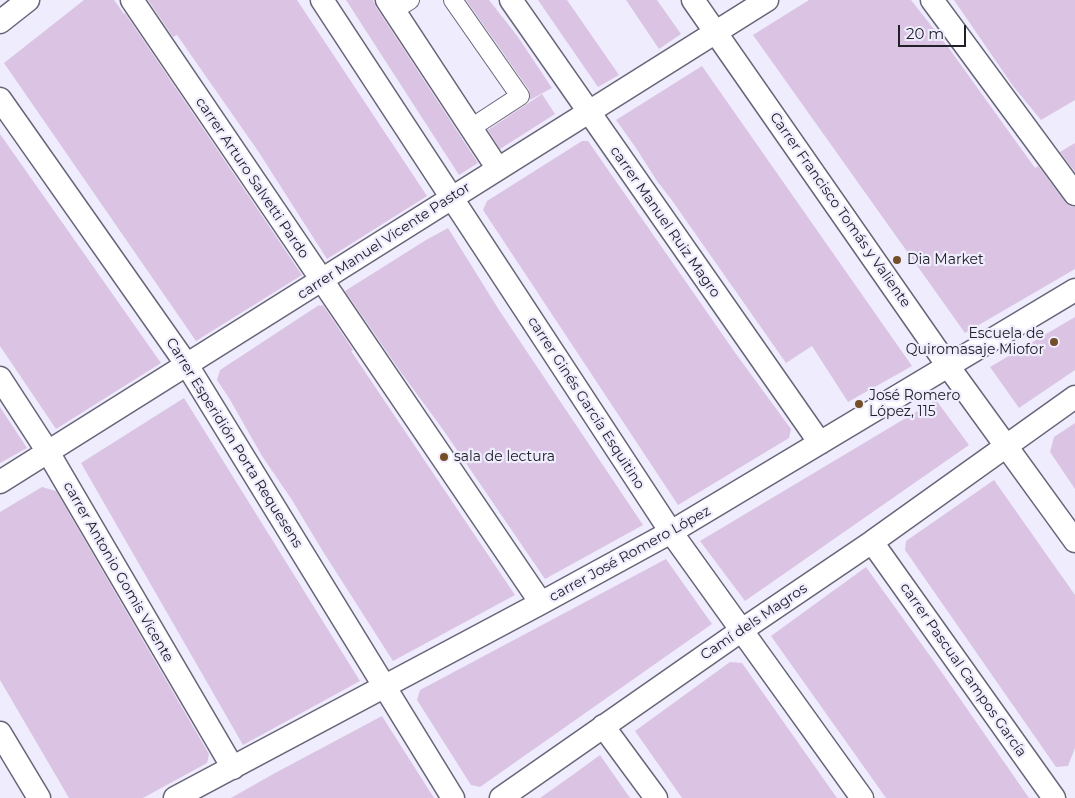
<!DOCTYPE html>
<meta charset="utf-8">
<style>
body{margin:0}
#map{position:relative;width:1075px;height:798px;overflow:hidden;background:#eeecfd;font-family:Montserrat,sans-serif}
canvas{display:block}
.scale{position:absolute;left:898px;top:25px;width:68px;height:22px;box-sizing:border-box;border:2px solid #212028;border-top:0;padding-left:6px;font-size:15px;line-height:18px;white-space:nowrap;color:#212028;-webkit-text-stroke:4px #eeecfd;paint-order:stroke}
</style>
<div id="map">
<canvas width="1075" height="798"></canvas>
<div class="scale">20 m</div>
</div>
<script>
const context = document.querySelector('canvas').getContext('2d');
context.lineJoin = 'round';
function paint(path, color) {
  context.fillStyle = color;
  context.fill(path, 'evenodd');
}
function toPath(rows) {
  const path = new Path2D();
  for (const r of rows) {
    path.moveTo(r[0], r[1]);
    for (let i = 2; i < r.length; i += 2) path.lineTo(r[i], r[i + 1]);
  }
  return path;
}
function stroke(path, color, width, dash) {
  context.strokeStyle = color;
  context.lineWidth = width;
  context.lineCap = dash ? 'butt' : 'round';
  context.setLineDash(dash || []);
  context.stroke(path);
}
function label(font, color, halo, rows, align = 'center') {
  context.font = font + ' Montserrat,sans-serif';
  context.lineWidth = 4.5;
  context.setLineDash([]);
  context.textBaseline = 'middle';
  context.strokeStyle = halo;
  context.fillStyle = color;
  for (const [text, x, y, turn = 0] of rows) {
    context.save();
    context.translate(x, y);
    context.rotate((+turn || 0) * Math.PI / 180);
    context.textAlign = isNaN(turn) ? turn : align;
    if (halo) context.strokeText(text, 0, 0);
    context.fillText(text, 0, 0);
    context.restore();
  }
}
const building = toPath([
 [84,0,114,0,124,14,125,13,302,275,196,341,4,63],
 [148,0,297,0,427,196,327,259,258,151,177,35,173,37],
 [346,0,373,0,376,7,478,163,459,175],
 [466,0,489,0,518,37,552,88,530,100,529,90],
 [538,0,567,0,619,75,598,87],
 [626,0,657,0,681,34,659,49],
 [809,0,911,0,948,47,1035,168,1038,166,1065,202,1069,206,1075,207,1075,269,965,333,753,35],
 [954,0,1075,0,1075,100,1041,120,1013,86],
 [702,66,912,366,848,402,812,346,786,363,671,199,657,181,636,148,616,120],
 [542,94,555,114,500,149,488,130],
 [0,134,161,363,56,429,0,346],
 [582,141,588,141,736,354,791,429,789,438,678,505,483,210,487,201],
 [1075,143,1075,172,1060,152],
 [448,228,499,310,643,525,545,579,444,431,400,371,345,291,426,240],
 [319,305,320,306,323,305,353,350,351,351,515,595,393,661,322,550,292,500,262,456,229,398,217,380,220,370],
 [1075,317,1075,370,1019,408,990,367],
 [184,398,360,681,243,745,81,463],
 [936,400,969,445,745,601,700,541],
 [0,407,27,448,0,463],
 [1075,423,1075,489,1050,452,1054,437],
 [994,480,1075,595,1075,748,1068,766,1056,767,905,550,906,541],
 [42,487,56,491,209,754,207,763,143,798,69,798,0,680,0,512],
 [666,559,712,624,480,787,471,785,417,700,420,690],
 [866,567,938,667,1029,798,886,798,771,636],
 [730,662,742,663,837,798,682,798,635,731],
 [382,716,434,798,231,798,275,773],
 [600,755,630,798,540,798,574,774]
]);
const pedestrian = toPath([
 [453,0,520,96,471,128],
 [394,10,410,0]
]);
const minor = toPath([
 [132,0,541,603],
 [322,0,671,532,862,798],
 [387,0,498,169],
 [511,0,820,443],
 [693,0,948,366,1075,541],
 [932,0,1075,194],
 [0,22,28,0],
 [0,99,187,365,453,798],
 [0,378,48,452,233,768],
 [0,482,767,0],
 [872,542,1054,798],
 [603,726,656,798],
 [0,733,39,798],
 [175,798,541,603,671,532,1075,290],
 [501,798,742,630,872,542,1075,397]
]);
const markers = [
 [897,260,5,"#734e29"],
 [1054,342,5,"#734e29"],
 [859,404,5,"#734e29"],
 [444,457,5,"#734e29"]
];
const streetNames = [
 ["carrer Arturo Salvetti Pardo",252,178,56],
 ["Carrer Francisco Tomás y Valiente",840,210,55],
 ["carrer Manuel Ruiz Magro",665,222,55],
 ["carrer Manuel Vicente Pastor",384,241,-33],
 ["carrer Ginés García Esquitino",586,403,57],
 ["Carrer Esperidión Porta Requesens",234,443,58],
 ["carrer José Romero López",630,554,-29],
 ["carrer Antonio Gomis Vicente",118,572,60],
 ["Camí dels Magros",754,622,-34],
 ["carrer Pascual Campos García",963,670,55]
];
const poiNames = [
 ["Dia Market",907,260],
 ["Escuela de",1044,334,"right"],
 ["Quiromasaje Miofor",1044,350,"right"],
 ["José Romero",869,396],
 ["López, 115",869,412],
 ["sala de lectura",454,457]
];
paint(building, '#dbc4e3');
stroke(pedestrian, '#676577', 20);
stroke(minor, '#676577', 25);
stroke(pedestrian, '#fff', 18);
stroke(minor, '#fff', 22);
for (const [x, y, r, color] of markers) {
  const dot = new Path2D();
  dot.arc(x, y, r, 0, 2 * Math.PI);
  context.fillStyle = color;
  context.fill(dot);
  stroke(dot, '#eeecfd', 2);
}
label('14px', '#212028', '#eeecfd', streetNames);
label('14px', '#212028', '#eeecfd', poiNames, 'left');
</script>
